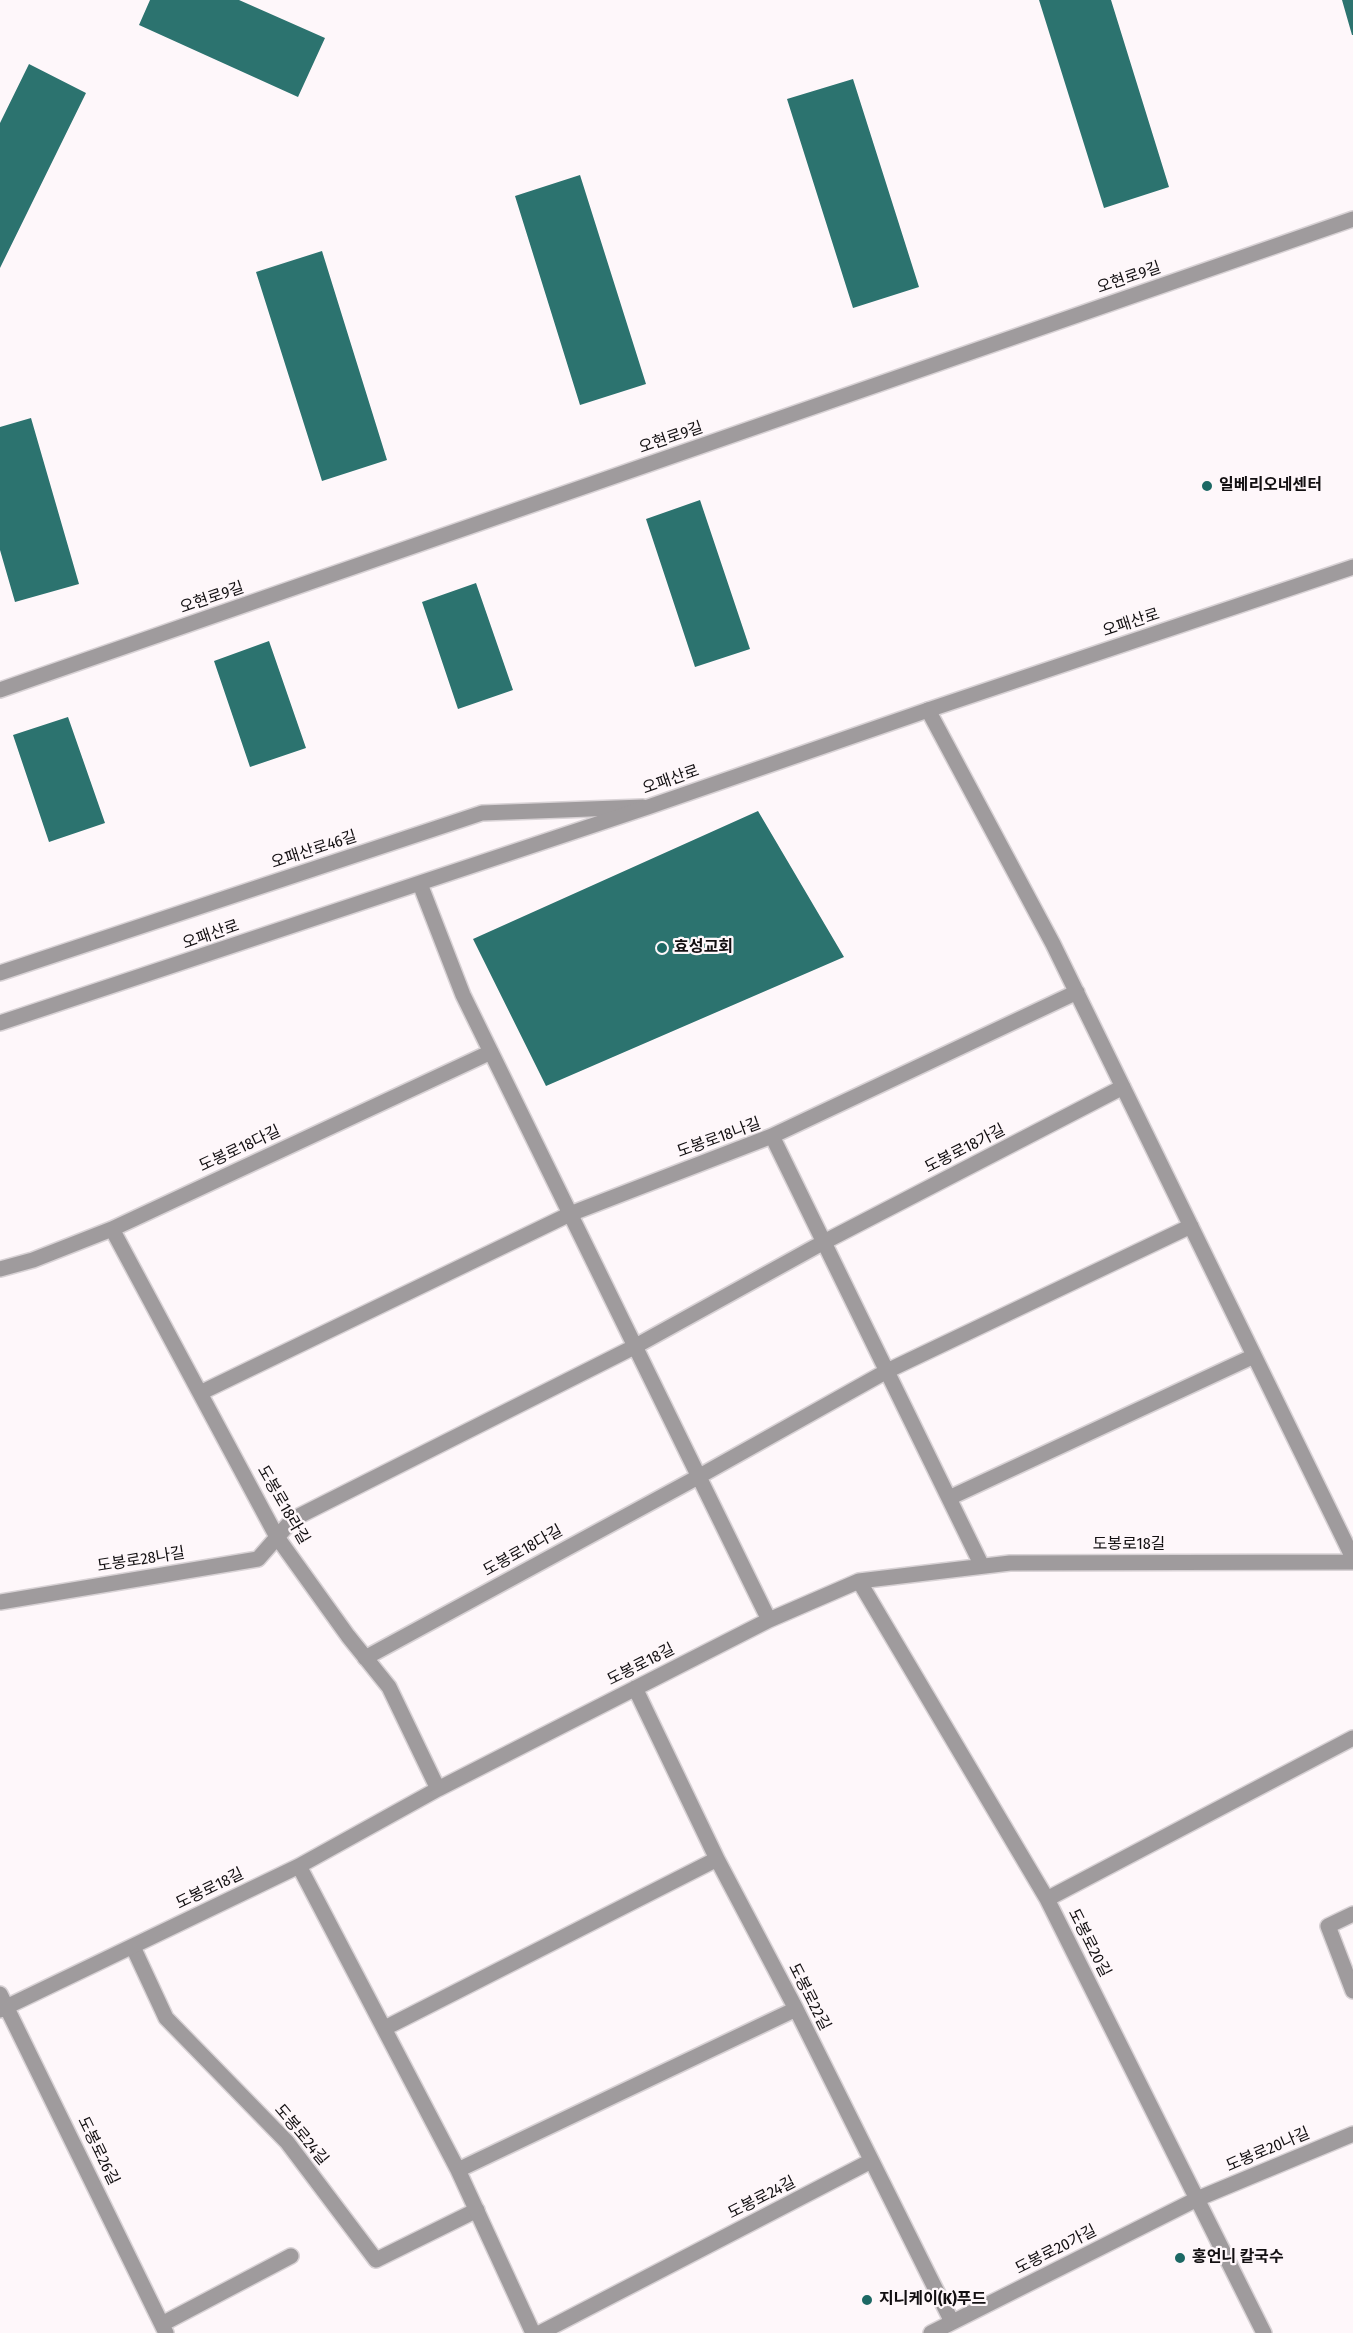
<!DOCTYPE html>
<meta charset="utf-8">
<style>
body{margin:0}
canvas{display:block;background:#fef7fa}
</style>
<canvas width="1353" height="2333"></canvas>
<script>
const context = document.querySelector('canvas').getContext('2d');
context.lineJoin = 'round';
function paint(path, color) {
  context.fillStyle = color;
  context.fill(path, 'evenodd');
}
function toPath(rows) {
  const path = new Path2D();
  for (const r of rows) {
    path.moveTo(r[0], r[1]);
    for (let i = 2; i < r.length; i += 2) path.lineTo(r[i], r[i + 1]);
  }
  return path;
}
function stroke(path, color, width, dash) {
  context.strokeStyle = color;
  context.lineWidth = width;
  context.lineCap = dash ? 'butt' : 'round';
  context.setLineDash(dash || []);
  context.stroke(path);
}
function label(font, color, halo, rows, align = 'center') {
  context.font = font + ' "Fira Sans Condensed","Noto Sans KR",sans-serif';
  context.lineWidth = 4.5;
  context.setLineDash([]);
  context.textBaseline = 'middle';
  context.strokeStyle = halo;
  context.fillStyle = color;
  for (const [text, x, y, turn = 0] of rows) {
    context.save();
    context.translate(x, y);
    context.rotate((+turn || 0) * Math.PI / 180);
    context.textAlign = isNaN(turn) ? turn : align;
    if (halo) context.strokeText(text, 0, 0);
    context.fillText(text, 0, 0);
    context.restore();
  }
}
const building = toPath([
 [150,0,239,0,325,38,298,97,139,25],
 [1039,0,1111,0,1169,187,1104,208],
 [1342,0,1353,0,1353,35,1352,35],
 [29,64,86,93,0,268,0,123],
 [853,79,919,287,853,308,787,99],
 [580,175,646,384,580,405,515,196],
 [322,251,387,460,322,481,256,272],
 [31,418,79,584,15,602,0,550,0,427],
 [700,500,750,649,695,667,646,519],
 [476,583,513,690,458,709,422,602],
 [269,641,306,748,250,767,214,661],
 [68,717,105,823,49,842,13,735],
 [758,811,844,957,546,1086,473,939]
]);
const service = toPath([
 [133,1947,166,2018,287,2142,376,2260,477,2210]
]);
const minor = toPath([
 [0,690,1353,219],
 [928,710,1053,944,1353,1558],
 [420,884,463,995,769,1620],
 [0,973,482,813,643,807],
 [772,1136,982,1566],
 [112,1229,277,1537,348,1636,389,1687,438,1789],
 [0,1269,33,1260,112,1229,491,1052],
 [200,1393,570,1214,772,1136,1077,992],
 [949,1498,1254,1356],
 [859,1581,1047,1899,1264,2333],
 [0,1602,258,1559,293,1519,634,1347,824,1242,1123,1087],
 [365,1658,698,1477,887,1371,1191,1226],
 [635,1688,717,1859,796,2009,952,2322],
 [299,1866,458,2170,533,2333],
 [1047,1899,1353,1738],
 [1353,1914,1328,1926,1353,1991],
 [0,1994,166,2333],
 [0,2010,299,1866,438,1789,769,1620,859,1581,1010,1563,1353,1562],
 [385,2028,717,1859],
 [458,2170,796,2009],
 [162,2324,291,2256],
 [540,2333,871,2161],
 [931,2333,1197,2199,1353,2134]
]);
const tertiary = toPath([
 [0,1023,648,807,928,710,1353,567]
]);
const markers = [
 [1207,486,6,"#1c6864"],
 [662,948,6,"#1c6864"],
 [1180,2258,6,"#1c6864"],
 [867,2300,6,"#1c6864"]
];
const streetNames = [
 ["오현로9길",1129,278,-19],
 ["오현로9길",671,438,-19],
 ["오현로9길",212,598,-19],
 ["오패산로",1131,623,-18],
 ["오패산로",671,780,-19],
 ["오패산로46길",314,850,-18],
 ["오패산로",211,935,-19],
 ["도봉로18나길",719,1138,-20],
 ["도봉로18다길",240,1149,-25],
 ["도봉로18가길",965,1149,-27],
 ["도봉로18라길",283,1505,60],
 ["도봉로18길",1129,1545],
 ["도봉로18다길",523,1551,-29],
 ["도봉로28나길",141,1560,-9],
 ["도봉로18길",641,1665,-27],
 ["도봉로18길",210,1889,-26],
 ["도봉로20길",1089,1943,63],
 ["도봉로22길",809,1997,63],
 ["도봉로24길",301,2135,50],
 ["도봉로20나길",1268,2150,-23],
 ["도봉로26길",98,2151,64],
 ["도봉로24길",762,2198,-27],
 ["도봉로20가길",1056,2250,-27]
];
const poiNames = [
 ["일베리오네센터",1219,486],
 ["효성교회",674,948],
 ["홍언니 칼국수",1192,2258],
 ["지니케이(K)푸드",879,2300]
];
paint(building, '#2c736f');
stroke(service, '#d8d2d5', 18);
stroke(minor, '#d8d2d5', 18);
stroke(tertiary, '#d8d2d5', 18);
stroke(service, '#9f9b9d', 15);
stroke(minor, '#9f9b9d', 15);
stroke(tertiary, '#9f9b9d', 15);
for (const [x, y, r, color] of markers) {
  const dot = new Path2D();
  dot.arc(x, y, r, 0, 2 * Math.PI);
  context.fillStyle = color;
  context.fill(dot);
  stroke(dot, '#fef7fa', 2);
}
label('16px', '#120f11', '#fef7fa', streetNames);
label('bold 16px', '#120f11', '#fef7fa', poiNames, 'left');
</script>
